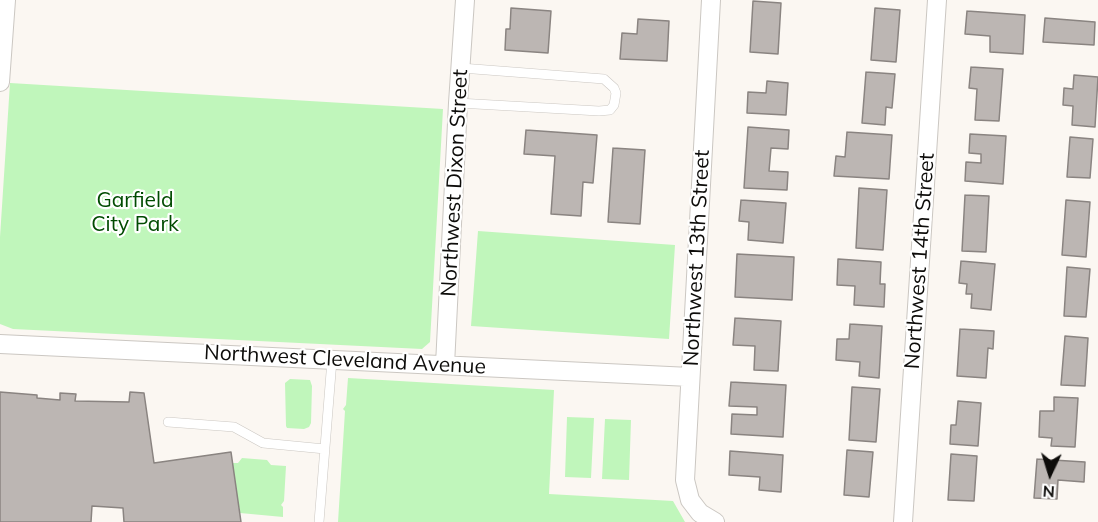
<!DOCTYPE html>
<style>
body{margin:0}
#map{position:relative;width:1098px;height:522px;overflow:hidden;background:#fbf7f2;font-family:Mulish,sans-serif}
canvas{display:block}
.north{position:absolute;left:1020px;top:444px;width:60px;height:60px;-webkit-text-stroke:4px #fff;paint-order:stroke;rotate:184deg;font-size:16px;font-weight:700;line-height:24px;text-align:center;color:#0d0c0a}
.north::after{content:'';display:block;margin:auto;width:21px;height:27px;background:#0d0c0a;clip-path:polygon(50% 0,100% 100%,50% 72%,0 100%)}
</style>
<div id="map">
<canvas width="1098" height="522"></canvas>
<div class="north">N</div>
</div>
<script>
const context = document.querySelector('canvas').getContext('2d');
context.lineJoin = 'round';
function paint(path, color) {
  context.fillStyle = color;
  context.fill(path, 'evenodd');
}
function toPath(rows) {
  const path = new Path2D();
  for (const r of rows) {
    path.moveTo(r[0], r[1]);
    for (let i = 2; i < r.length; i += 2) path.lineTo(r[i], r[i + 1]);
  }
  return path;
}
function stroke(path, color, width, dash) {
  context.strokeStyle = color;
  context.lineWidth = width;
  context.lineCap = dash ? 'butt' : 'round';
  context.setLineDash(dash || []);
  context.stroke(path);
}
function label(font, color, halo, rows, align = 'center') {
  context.font = font + ' Mulish,sans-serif';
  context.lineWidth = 4.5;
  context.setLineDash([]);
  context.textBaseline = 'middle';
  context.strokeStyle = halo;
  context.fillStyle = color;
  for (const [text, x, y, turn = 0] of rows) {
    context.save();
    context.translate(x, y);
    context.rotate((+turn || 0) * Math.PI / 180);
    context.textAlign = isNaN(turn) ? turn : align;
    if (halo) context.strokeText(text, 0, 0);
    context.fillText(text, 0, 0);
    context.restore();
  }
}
const green = toPath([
 [10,83,443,109,430,342,422,349,13,329,0,324,0,237],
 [478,231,675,245,669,339,471,326],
 [348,378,554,390,549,494,673,501,685,522,338,522,345,411,343,409,346,405],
 [290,379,310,380,312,386,311,423,309,427,304,429,287,428,286,426,285,383],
 [567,417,594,418,591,478,565,477],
 [605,419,631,420,629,480,602,479],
 [242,458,267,460,271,465,286,466,284,501,281,505,283,507,283,517,240,513,232,463,238,463]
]);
const building = toPath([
 [753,1,781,3,778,54,750,52,753,1],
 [511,8,551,11,548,53,505,50,506,29,510,29,511,8],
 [875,8,900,10,896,62,871,60,875,8],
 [967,11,1025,15,1023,54,990,52,990,36,965,34,967,11],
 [1045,18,1095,22,1094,45,1043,42,1045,18],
 [638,19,669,21,667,61,620,59,622,33,637,34,638,19],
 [971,67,1003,69,999,121,975,120,977,89,969,88,971,67],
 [866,72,895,74,892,108,886,107,885,125,862,123,866,72],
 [1074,75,1098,77,1095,127,1072,125,1073,106,1063,105,1064,88,1073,89,1074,75],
 [767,81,788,83,786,115,747,113,748,92,766,93,767,81],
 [748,127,789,130,788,149,771,148,769,171,788,172,787,190,744,188,748,127],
 [526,130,597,135,593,183,583,182,581,216,551,214,555,156,524,154,526,130],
 [847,132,892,135,889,179,834,176,836,156,845,157,847,132],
 [970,134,1006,136,1003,184,965,181,966,162,981,163,981,154,969,153,970,134],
 [1070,137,1093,139,1090,178,1067,177,1070,137],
 [613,148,645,150,640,224,608,222,613,148],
 [859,188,887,190,883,250,856,248,859,188],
 [965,195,989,196,986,252,962,251,965,195],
 [741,200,786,203,783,243,748,240,749,222,739,221,741,200],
 [1066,200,1090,202,1086,257,1062,255,1066,200],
 [737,254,794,257,792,300,735,297,737,254],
 [838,259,881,262,880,284,885,284,884,307,854,305,855,286,837,285,838,259],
 [961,261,995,264,991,310,971,308,972,294,966,294,967,284,959,283,961,261],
 [1067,267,1090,269,1086,317,1064,316,1067,267],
 [735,318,781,321,778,371,754,370,755,346,733,345,735,318],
 [850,324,882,326,879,378,859,376,860,362,836,360,837,339,849,339,850,324],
 [960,329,994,331,993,349,988,348,986,378,957,376,960,329],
 [1065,336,1088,338,1085,386,1061,385,1065,336],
 [731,382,786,385,783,437,731,434,732,414,757,415,757,407,729,406,731,382],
 [852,387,880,389,876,442,849,440,852,387],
 [0,392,37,395,37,398,60,400,60,393,76,394,75,401,129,402,130,392,144,393,154,463,231,452,241,522,124,522,123,508,92,506,91,522,0,522,0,392],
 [1054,397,1078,398,1075,447,1051,446,1052,438,1039,437,1040,411,1054,411,1054,397],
 [958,401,981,403,978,446,950,444,951,425,956,425,958,401],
 [847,450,873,452,869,497,844,495,847,450],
 [730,451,783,455,781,492,759,490,760,477,729,475,730,451],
 [951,454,977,456,974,501,948,500,951,454],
 [1037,459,1085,462,1084,482,1058,480,1057,499,1034,498,1037,459]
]);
const lane = toPath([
 [458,103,599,111,610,110,614,105,616,93,614,88,604,79,461,68],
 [168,422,234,427,263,443,325,449],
 [319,522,332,360]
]);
const street = toPath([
 [711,0,685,480,690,500,700,513,715,522],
 [0,82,6,0],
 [0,344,690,377],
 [445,365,458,103,465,0],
 [903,522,937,0]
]);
const streetNames = [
 ["Northwest Dixon Street",455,183,-87],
 ["Northwest 13th Street",697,258,-87],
 ["Northwest 14th Street",920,261,-86],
 ["Northwest Cleveland Avenue",345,360,3]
];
const parkNames = [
 ["Garfield",135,201],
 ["City Park",135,225]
];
paint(green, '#c0f6bb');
paint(building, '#bcb6b3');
stroke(building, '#8a8481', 1.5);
stroke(lane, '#cbc7c2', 10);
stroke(street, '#cbc7c2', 20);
stroke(lane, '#fff', 9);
stroke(street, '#fff', 18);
label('21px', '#0d0c0a', '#fff', streetNames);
label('21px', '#004b01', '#fff', parkNames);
</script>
